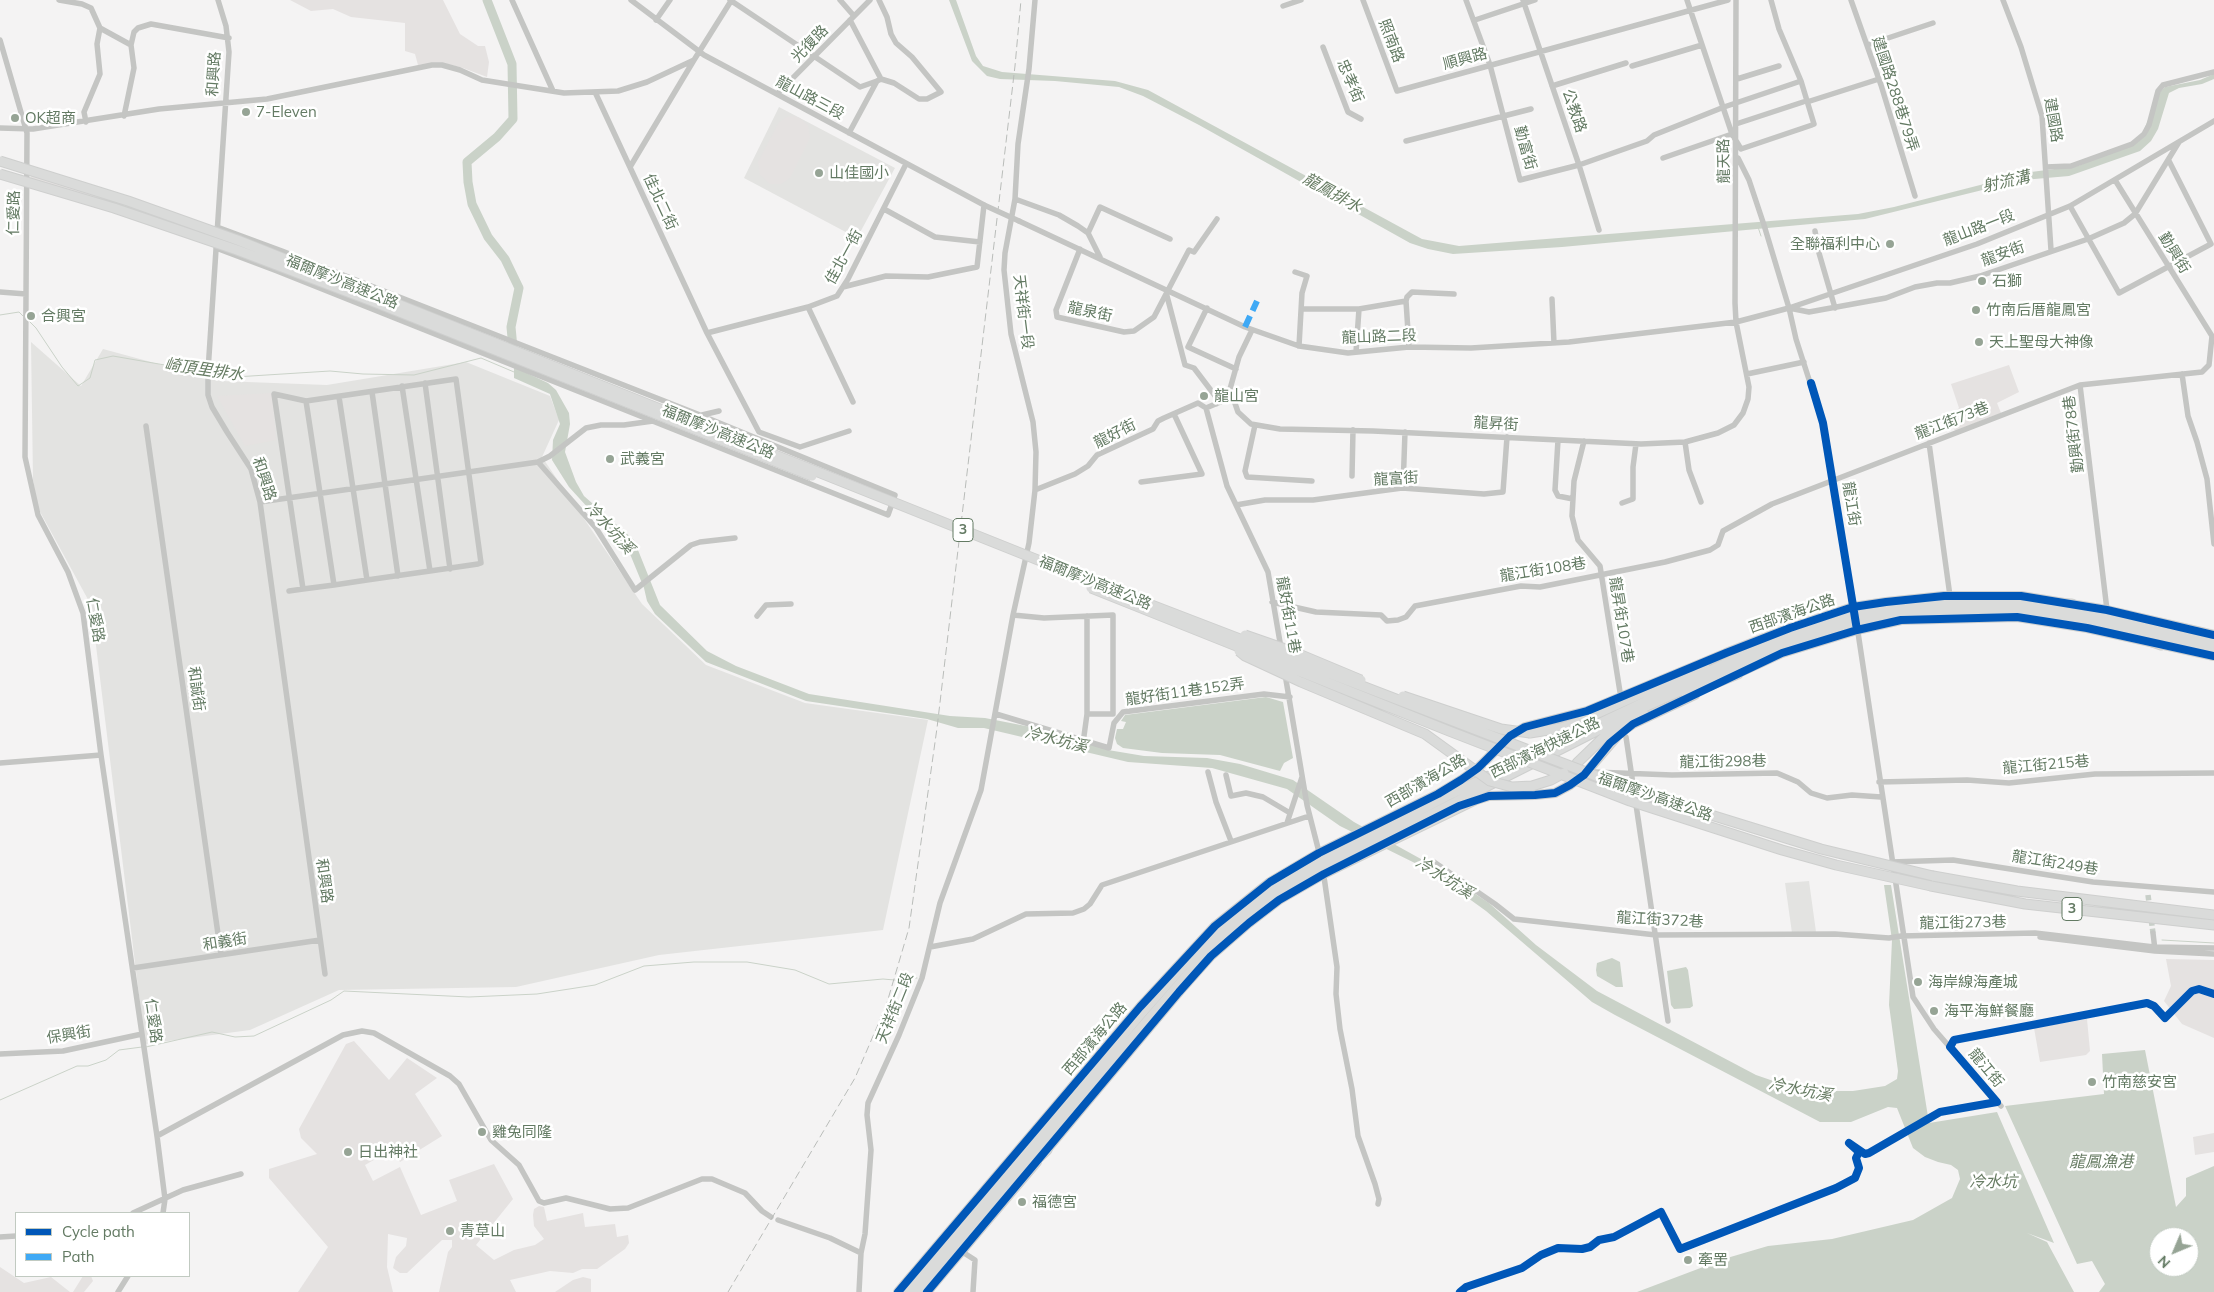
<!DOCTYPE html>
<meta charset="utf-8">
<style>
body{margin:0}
#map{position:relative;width:2214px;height:1292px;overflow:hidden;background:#f4f3f3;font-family:Mulish,sans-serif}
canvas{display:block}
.legend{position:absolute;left:15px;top:1212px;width:175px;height:65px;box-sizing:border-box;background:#fff;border:1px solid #c1cac1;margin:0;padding:6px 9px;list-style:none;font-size:15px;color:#637a63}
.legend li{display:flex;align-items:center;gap:10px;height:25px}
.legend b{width:25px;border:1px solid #c1cac1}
.north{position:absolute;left:2149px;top:1227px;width:50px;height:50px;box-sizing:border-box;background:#fff;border:1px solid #c1cac1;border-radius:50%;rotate:225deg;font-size:14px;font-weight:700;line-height:20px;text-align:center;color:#637a63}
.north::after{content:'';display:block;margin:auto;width:18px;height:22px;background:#96a495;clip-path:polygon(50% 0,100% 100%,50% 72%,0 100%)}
</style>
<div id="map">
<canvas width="2214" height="1292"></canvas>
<ul class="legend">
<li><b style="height:6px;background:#0057b8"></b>Cycle path</li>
<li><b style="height:6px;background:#3fa9f5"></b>Path</li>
</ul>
<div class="north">N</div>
</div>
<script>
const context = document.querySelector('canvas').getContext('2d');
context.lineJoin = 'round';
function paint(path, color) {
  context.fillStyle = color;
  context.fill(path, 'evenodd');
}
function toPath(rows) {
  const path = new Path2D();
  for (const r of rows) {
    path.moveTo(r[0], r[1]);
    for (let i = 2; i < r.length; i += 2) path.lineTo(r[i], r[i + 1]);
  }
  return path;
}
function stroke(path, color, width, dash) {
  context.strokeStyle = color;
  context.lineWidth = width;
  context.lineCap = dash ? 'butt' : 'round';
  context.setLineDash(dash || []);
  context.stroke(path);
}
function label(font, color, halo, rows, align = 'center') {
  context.font = font + ' Mulish,"Noto Sans TC",sans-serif';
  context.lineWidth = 5;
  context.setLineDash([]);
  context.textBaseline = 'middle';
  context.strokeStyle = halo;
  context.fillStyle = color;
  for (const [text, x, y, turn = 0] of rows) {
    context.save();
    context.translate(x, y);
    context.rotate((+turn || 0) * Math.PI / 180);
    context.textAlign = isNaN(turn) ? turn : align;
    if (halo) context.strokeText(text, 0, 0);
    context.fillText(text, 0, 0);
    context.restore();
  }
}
const built = toPath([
 [779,107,895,168,857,238,744,178],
 [31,342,81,386,103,349,221,381,327,385,466,362,550,396,559,420,542,457,642,604,706,665,805,703,928,720,883,930,659,955,516,987,339,990,250,1030,145,1044,91,605,38,508,33,480],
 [1809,881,1816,932,1792,933,1785,883]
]);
const green = toPath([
 [290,0,443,0,460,34,478,46,485,46,489,62,487,77,463,68,443,63,418,65,415,54,405,51,405,23,351,17,333,9,311,11],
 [794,116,800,118,808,125,810,138,790,178,781,184,770,184,760,175,758,162,779,122,787,117],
 [31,168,128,199,126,215,30,185],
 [2009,365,2019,392,1997,403,2001,413,1955,431,1949,418,1959,408,1951,384],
 [272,393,276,440,245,446,217,396],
 [2166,959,2214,960,2214,1038,2182,1024,2164,1001,2171,986],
 [2087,1019,2090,1051,2086,1055,2040,1062,2034,1028],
 [354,1041,389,1080,407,1058,437,1078,415,1094,442,1136,400,1162,393,1149,365,1165,373,1181,400,1167,421,1215,457,1201,449,1180,494,1164,513,1199,476,1245,494,1260,514,1250,535,1245,544,1239,534,1226,533,1215,534,1209,539,1206,544,1207,547,1221,583,1213,585,1227,615,1224,617,1237,628,1235,629,1243,625,1249,597,1269,582,1269,573,1273,550,1271,510,1280,516,1292,439,1292,448,1252,452,1247,452,1240,442,1240,407,1273,400,1273,393,1268,396,1257,406,1246,407,1238,388,1234,387,1267,393,1292,298,1292,328,1247,269,1178,269,1169,317,1154,301,1138,299,1129,346,1044],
 [2214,1133,2214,1152,2195,1155,2193,1137],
 [0,1267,24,1283,51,1277,70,1292,0,1292],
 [83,1276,91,1276,93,1281,84,1292,73,1292],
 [583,1277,591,1279,591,1292,555,1292,573,1280]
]);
const water = toPath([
 [949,0,956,0,976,56,983,66,1002,72,1115,81,1148,90,1422,239,1459,246,1858,214,1894,207,2031,172,2078,166,2139,141,2160,92,2165,87,2200,80,2214,74,2214,79,2202,84,2179,88,2169,93,2158,129,2151,141,2140,151,2069,176,2023,180,1865,219,1562,247,1453,254,1428,249,1410,243,1199,125,1143,96,1119,87,1055,81,1000,79,987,76,972,61],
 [514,367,548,383,556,390,569,413,570,424,565,452,576,482,584,496,634,540,660,605,707,651,736,666,809,694,950,716,985,718,1046,730,1108,750,1144,756,1207,758,1240,764,1293,780,1354,822,1430,864,1489,903,1536,945,1597,991,1756,1075,1785,1085,1829,1091,1853,1091,1885,1086,1897,1079,1898,1071,1889,1005,1892,940,1884,885,1891,885,1929,1123,1997,1112,2054,1243,2027,1233,2047,1242,2074,1292,1637,1292,1727,1258,1768,1246,1832,1239,1913,1220,1952,1198,1960,1179,1958,1170,1951,1165,1938,1162,1925,1157,1913,1148,1897,1108,1888,1107,1851,1122,1820,1122,1615,1015,1592,1002,1486,911,1429,870,1340,826,1287,789,1212,768,1128,762,984,728,958,728,927,719,806,701,706,662,655,614,647,601,644,588,630,554,569,487,552,460,553,440,560,424,550,394,514,378],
 [1266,697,1283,702,1293,758,1284,763,1280,771,1220,755,1162,753,1123,748,1117,744,1115,738,1117,729,1123,729,1126,722,1121,721,1125,715],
 [1612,958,1620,962,1623,987,1616,987,1597,976,1596,970,1597,963],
 [1686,967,1688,970,1693,1006,1690,1008,1674,1009,1671,1005,1667,971],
 [2145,1050,2176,1207,2186,1196,2186,1178,2214,1166,2214,1292,2099,1292,2105,1284,2092,1261,2077,1264,2005,1106,2104,1094,2102,1054],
 [2159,1237,2189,1237,2189,1267,2159,1267]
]);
const stream = toPath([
 [1758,227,1761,236],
 [0,315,19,312,23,316],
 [28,320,36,328,62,367,78,386,90,378,95,360,113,356,205,372],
 [212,373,235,377,330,371,363,374,414,375,481,358,514,372],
 [2162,940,2214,943],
 [146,1047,212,1032,235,1037,254,1036,331,1000,344,991,469,997,537,994,595,985,644,966,694,962,747,962,795,970,829,984,883,979,906,981,911,978,917,978],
 [0,1100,77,1066,88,1066,106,1060,119,1050,142,1047]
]);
const river = toPath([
 [487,0,512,64,513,119,497,137,467,162,468,182,472,204,488,237,505,259,519,288,511,327,513,348]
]);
const minorTunnel = toPath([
 [2148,895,2153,933]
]);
const minor = toPath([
 [59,0,82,4,91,8,100,28,97,44,100,74,84,112,86,122],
 [218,0,226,26,229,52,208,371,208,395,212,407,227,432,251,469,260,502,325,974],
 [512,0,553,91],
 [631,0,704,55,984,205,977,267,928,277,886,276,843,287],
 [730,0,860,87,877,81],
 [840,0,854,16],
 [1363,0,1397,91,1728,0],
 [1466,0,1490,65,1520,180,1579,165,1647,141,1654,135,1724,107,1801,81],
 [1523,0,1579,165,1599,230],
 [1687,0,1732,134,1741,149,1812,125],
 [1771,0,1779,29,1801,81,1814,124],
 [1851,0,1881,85,1915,196],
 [2003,0,2021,47,2042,116,2051,250],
 [1283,6,1301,0],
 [656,20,670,0],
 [850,20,881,79],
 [1475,20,1535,0],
 [100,28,131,45,134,68,124,116],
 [0,40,27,133,25,457,38,515,68,572,83,613,101,755,157,1136,165,1199,163,1213],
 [131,45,134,32,138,28,151,24,229,38],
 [1867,45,1933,23],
 [1323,47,1348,112,1361,119],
 [1632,66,1702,45],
 [1737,79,1779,66],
 [1552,86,1626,63],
 [595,92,707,333,759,432,800,447,849,431],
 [777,94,870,0],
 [1807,102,1879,79],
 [1736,124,1803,102],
 [0,128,33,129,159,109,267,99,432,65,442,65,460,70,482,80,564,93,618,91,647,82,694,60,731,1],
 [849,133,877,81,881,79,894,83,919,99,927,99,941,92,912,57,896,43,891,34,887,17,879,0],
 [1406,141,1531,109],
 [1663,158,1732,134],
 [1738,158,1749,180,1764,225,1789,308,1796,339,1823,423,1853,610],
 [630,167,694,60],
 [2046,167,2071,166,2132,144,2144,134,2149,125,2158,91,2163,85,2214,72],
 [2115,180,2212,336],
 [1015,199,1059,215,1078,226,1088,233,1100,257],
 [2070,206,2119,293,2211,244,2169,161],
 [884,209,935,237,980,242],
 [1019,221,1245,327,1299,346,1348,353,1409,347,1471,348,1569,342,1736,322,1789,308,1977,244,2070,206,2214,121],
 [217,227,282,251,281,255],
 [1815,231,1819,253,1835,308],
 [1088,233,1100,207,1170,239],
 [216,248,277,271,278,268],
 [1080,249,1056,310,1057,317,1124,332,1134,331,1154,317,1189,250,1194,252,1217,219],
 [277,271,888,515,895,495,700,415,282,251],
 [1295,272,1307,276,1302,293,1299,346],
 [0,292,26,294],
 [1167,296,1185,365,1194,368,1216,397,1216,404],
 [1552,299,1554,343],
 [808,307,853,402],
 [1207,308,1188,347,1236,369],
 [1789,308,1809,312,1886,298,1915,287,1937,283,1950,283,1980,276,2088,239,2124,223,2135,214,2179,142],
 [1303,309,1359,309,1406,301],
 [1252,330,1239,357,1230,389,1238,412,1251,424,1280,429,1373,431,1641,444,1685,442,1718,433,1734,425,1743,413,1748,399,1749,387,1736,322,1735,303,1736,0],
 [707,333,808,307,837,296,848,279,906,164],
 [1409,347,1406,301,1407,297,1412,292,1454,294],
 [1356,352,1359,309],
 [1747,374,1804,362],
 [2182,374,2188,416,2197,442,2207,479,2214,544],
 [425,383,450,569],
 [402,386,430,571],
 [372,392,398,576],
 [339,397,367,580],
 [306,401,334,585],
 [1206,408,1227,486,1268,572,1281,648],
 [702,415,719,411],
 [1255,425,1245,471,1247,477,1312,481],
 [146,426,221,955],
 [1558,440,1555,490,1558,496,1573,499],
 [1584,441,1574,481,1572,516,1578,540,1600,566,1620,692],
 [1685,442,1689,470,1701,502],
 [1929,443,1950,596],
 [538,462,596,528,635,590,691,545,700,542,735,538],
 [1352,476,1353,430],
 [1141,482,1202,474,1174,414],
 [1403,488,1405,432],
 [1035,490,1075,474,1088,466,1097,455,1153,429,1158,421,1164,418,1198,403,1206,408,1232,397],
 [260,502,538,462,550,456,586,428,601,425,624,425,653,421],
 [1622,503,1633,499,1633,467,1636,444],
 [1236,505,1265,500,1313,500,1402,488,1484,494,1503,492,1507,437],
 [289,591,303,589,334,585,367,580,430,571,478,564,481,563,456,379,306,401,274,394,303,589],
 [1272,602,1316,612,1381,615,1387,621,1398,620,1406,617,1415,606,1521,586,1540,587,1665,562,1710,550,1718,545,1723,531,1772,504,2080,385],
 [2107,610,2080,385,2202,372,2209,365,2212,336],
 [1013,615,1044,618,1113,615,1113,714,1087,714],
 [757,616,766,605,791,604],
 [1857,626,1913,997,1934,1029,2001,1106],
 [1285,674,1307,805,1320,856],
 [996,714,1109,748,1114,723,1123,712,1264,694,1290,697],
 [1084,736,1087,714,1087,616],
 [1626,737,1668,1021],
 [0,763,101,755],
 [1208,772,1216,802,1231,841],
 [1594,772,1672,775,1777,773,1798,782,1811,793,1827,798,1852,795,1881,797],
 [1226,775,1231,796,1246,793,1263,797,1290,813],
 [1879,782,1967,780,2009,783,2095,774,2214,773],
 [1287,823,1302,777],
 [1434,862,1495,904,1514,919,1656,935,1835,934,1889,938,1901,936,2035,933,2154,947,2214,948],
 [1891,862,1953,860,2093,882,2214,892],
 [1323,870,1337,967,1336,994,1340,1029,1352,1089,1358,1136,1375,1184,1379,1199,1378,1204],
 [2153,933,2155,950],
 [2040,937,2155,951,2214,954],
 [930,947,973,939,1026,914,1073,913,1084,909,1090,904,1102,885,1309,816],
 [133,968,320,940],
 [0,1054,63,1051,142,1034],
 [157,1136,343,1035,362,1031,374,1033,450,1076,459,1084,491,1140,519,1165,539,1201,544,1203,566,1198,610,1209,628,1208,702,1179,712,1179,745,1193,762,1211,771,1217],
 [133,1213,183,1190,241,1174],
 [778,1220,830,1238,861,1253],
 [0,1237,16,1236],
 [961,1251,975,1260,973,1292],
 [118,1292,128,1276],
 [859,1292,861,1253,865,1234,871,1150,867,1115,868,1103,899,1035,922,978,940,903,981,790,1013,615,1029,543,1035,490,1036,452,1033,422,1011,334,1004,270,1005,253,1015,199,1018,144,1029,69,1035,0]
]);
const major = toPath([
 [1732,676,1782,653,1857,630,1901,620,2017,617,2087,628,2214,656],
 [1044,1153,1179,992,1211,956,1249,923,1279,900,1324,874,1476,800,1489,796,1535,795,1555,793,1570,785,1584,775,1621,732,1633,724,1695,695],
 [898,1292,1140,1007,1215,926,1270,882,1319,853,1438,794,1461,780,1478,768,1510,736,1525,727,1587,711,1726,653,1790,628,1853,607,1886,602,1944,596,2021,596,2107,610,2214,635],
 [927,1292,1037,1162]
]);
const highway = toPath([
 [2052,604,2072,604],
 [2141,638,2161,645],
 [1686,695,1738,674],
 [1530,733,1561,728,1576,723,1685,674,1705,667],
 [1577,763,1605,736,1644,714],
 [1933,876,2017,891,2214,915],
 [1931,886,2025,904,2214,925],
 [1032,1164,1047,1150],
 [908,1292,1138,1017,1183,966,1224,925,1256,900,1321,861,1447,796,1739,657,1810,628,1854,614,1920,604,1985,602,2027,605,2092,615,2214,642],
 [917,1292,1076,1103,1189,973,1228,931,1261,905,1323,869,1638,710,1764,653,1856,621,1892,615,1986,609,2023,611,2091,622,2214,649]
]);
const rail = toPath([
 [728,1292,855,1078,886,1006,909,928,937,728,1015,66,1021,0]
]);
const minorBridge = toPath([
 [984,205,1019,221]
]);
const highwayBridge = toPath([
 [0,161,128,201,240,241,1123,594,1643,794,1821,849,1933,876],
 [0,174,114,208,237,250,372,301,812,476],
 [1091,588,1449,731,1630,801,1782,850,1836,865,1931,886],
 [1245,635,1294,652,1361,680],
 [1239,651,1245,656,1301,682,1425,734,1490,781,1512,787,1532,786,1551,780,1564,773],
 [1403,696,1501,729,1530,733]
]);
const quiet = toPath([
 [1245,327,1257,301]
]);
const cycleway = toPath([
 [1811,383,1823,423,1857,630],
 [898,1292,1140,1007,1215,926,1270,882,1319,853,1438,794,1461,780,1478,768,1510,736,1525,727,1587,711,1726,653,1790,628,1853,607,1886,602,1944,596,2021,596,2107,610,2214,635],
 [927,1292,1179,992,1211,956,1249,923,1279,900,1324,874,1459,806,1489,796,1535,795,1555,793,1570,785,1584,775,1610,743,1633,724,1782,653,1857,630,1901,620,2017,617,2087,628,2214,656],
 [1460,1292,1466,1287,1522,1268,1541,1255,1558,1248,1582,1249,1590,1247,1599,1240,1614,1237,1661,1212,1680,1249,1836,1188,1855,1178,1859,1168,1856,1158,1859,1152,1849,1143,1865,1154,1869,1153,1940,1112,1997,1102,1950,1047,1954,1040,2147,1003,2154,1006,2165,1018,2192,991,2199,989,2214,994]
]);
const markers = [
 [246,112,5,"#96a495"],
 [15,118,5,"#96a495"],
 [819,173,5,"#96a495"],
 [1890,244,5,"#96a495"],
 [1982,281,5,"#96a495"],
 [1976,310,5,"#96a495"],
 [31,316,5,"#96a495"],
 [1979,342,5,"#96a495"],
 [1204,396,5,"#96a495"],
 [610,459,5,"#96a495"],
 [1918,982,5,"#96a495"],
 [1934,1011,5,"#96a495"],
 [2092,1082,5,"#96a495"],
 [482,1132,5,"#96a495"],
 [348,1152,5,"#96a495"],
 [1022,1202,5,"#96a495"],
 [450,1231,5,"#96a495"],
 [1688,1260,5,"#96a495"]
];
const shields = [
 [963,530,20],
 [2072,909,20]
];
const shieldNames = [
 ["3",963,530],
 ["3",2072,909]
];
const streetNames = [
 ["照南路",1391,41,69],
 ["光復路",810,44,-46],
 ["順興路",1465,59,-15],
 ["和興路",214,74,-86],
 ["忠孝街",1350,81,67],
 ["建國路288巷79弄",1895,94,72],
 ["龍山路三段",810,98,28],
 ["公教路",1574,111,71],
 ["建國路",2053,120,80],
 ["勤富街",1525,148,74],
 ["龍天路",1724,161,-91],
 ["佳北二街",660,202,65],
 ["仁愛路",14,213,-89],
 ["龍山路一段",1979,228,-21],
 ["勤興街",2174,253,58],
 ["龍安街",2003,254,-20],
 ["佳北一街",844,257,-61],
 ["福爾摩沙高速公路",342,282,22],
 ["天祥街一段",1023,312,83],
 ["龍泉街",1090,312,12],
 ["龍山路二段",1379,337,-2],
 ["龍江街73巷",1952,421,-21],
 ["龍昇街",1496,424,3],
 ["福爾摩沙高速公路",718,432,22],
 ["龍好街",1115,434,-27],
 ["勤興街78巷",2074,434,-97],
 ["和興路",264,479,72],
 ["龍富街",1396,479,-3],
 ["龍江街",1851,504,81],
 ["龍江街108巷",1543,570,-9],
 ["福爾摩沙高速公路",1095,583,22],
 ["西部濱海公路",1792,614,-19],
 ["龍好街11巷",1288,615,80],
 ["仁愛路",95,620,80],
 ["龍昇街107巷",1621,620,81],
 ["和誠街",196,689,82],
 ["龍好街11巷152弄",1185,692,-8],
 ["西部濱海快速公路",1545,748,-26],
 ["龍江街298巷",1723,762,-1],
 ["龍江街215巷",2046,765,-5],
 ["西部濱海公路",1426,781,-30],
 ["福爾摩沙高速公路",1655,797,19],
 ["龍江街249巷",2055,863,9],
 ["和興路",324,881,82],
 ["龍江街372巷",1660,920,3],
 ["龍江街273巷",1963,923,-1],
 ["和義街",225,942,-9],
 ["天祥街二段",895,1008,-68],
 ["仁愛路",153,1021,82],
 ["保興街",69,1035,-9],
 ["西部濱海公路",1095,1039,-50],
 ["龍江街",1986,1068,50]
];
const poiNames = [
 ["7-Eleven",256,112],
 ["OK超商",25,118],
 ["山佳國小",829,173],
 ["全聯福利中心",1880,244,"right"],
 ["石獅",1992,281],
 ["竹南后厝龍鳳宮",1986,310],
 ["合興宮",41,316],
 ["天上聖母大神像",1989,342],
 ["龍山宮",1214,396],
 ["武義宮",620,459],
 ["海岸線海產城",1928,982],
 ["海平海鮮餐廳",1944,1011],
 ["竹南慈安宮",2102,1082],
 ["雞兔同隆",492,1132],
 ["日出神社",358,1152],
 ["福德宮",1032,1202],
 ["青草山",460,1231],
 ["牽罟",1698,1260]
];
const waterNames = [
 ["射流溝",2006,182,-13],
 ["龍鳳排水",1332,193,29],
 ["崎頂里排水",204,370,8],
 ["冷水坑溪",609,528,48],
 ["冷水坑溪",1056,740,14],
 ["冷水坑溪",1444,878,32],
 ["冷水坑溪",1800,1090,11],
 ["龍鳳漁港",2101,1162],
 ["冷水坑",1993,1182]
];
paint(built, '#e3e3e1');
paint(green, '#e5e2e1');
paint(water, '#cad2c8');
stroke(stream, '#cad2c8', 1);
stroke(river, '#cad2c8', 9);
stroke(minorTunnel, '#c8cfc8', 5.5, [5.5, 3]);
stroke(major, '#cecfce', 10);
stroke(highway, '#cecfce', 11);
stroke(minor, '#c4c5c3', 5.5);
stroke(major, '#dadbda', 8);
stroke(highway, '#dadbda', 9);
stroke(rail, '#b9bcb9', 1, [8, 4]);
stroke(highwayBridge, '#cecfce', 11, []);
stroke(minorBridge, '#c4c5c3', 5.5);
stroke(highwayBridge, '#dadbda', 9);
stroke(quiet, '#3fa9f5', 6, [12, 6]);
stroke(cycleway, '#0057b8', 8);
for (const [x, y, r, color] of markers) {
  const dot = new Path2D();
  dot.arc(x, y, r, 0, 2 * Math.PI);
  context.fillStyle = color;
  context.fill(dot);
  stroke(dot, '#fff', 2);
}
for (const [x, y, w] of shields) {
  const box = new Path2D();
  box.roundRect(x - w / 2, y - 11.5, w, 23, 4);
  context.fillStyle = '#fff';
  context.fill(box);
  stroke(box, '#637a63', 1);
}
label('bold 14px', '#637a63', null, shieldNames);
label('15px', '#637a63', '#fff', streetNames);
label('15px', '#637a63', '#fff', poiNames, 'left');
label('italic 16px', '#677c63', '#fff', waterNames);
</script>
